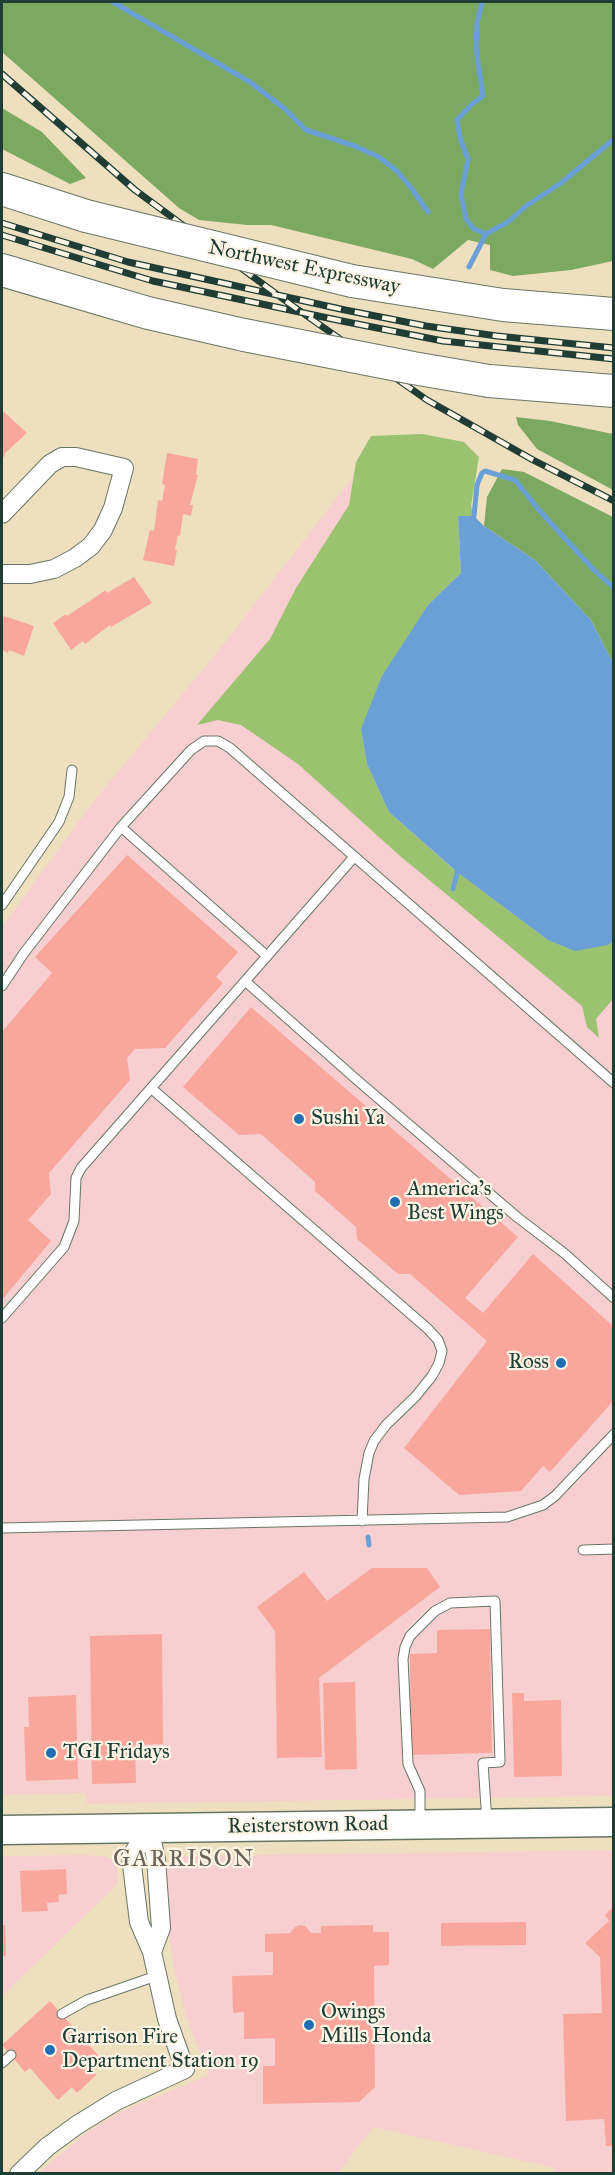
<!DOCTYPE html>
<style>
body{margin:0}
#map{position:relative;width:615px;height:2175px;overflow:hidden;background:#eee0be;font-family:"IM FELL Great Primer",serif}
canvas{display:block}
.frame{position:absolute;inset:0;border:3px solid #1f3d34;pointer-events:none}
</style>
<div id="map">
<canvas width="615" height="2175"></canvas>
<div class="frame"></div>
</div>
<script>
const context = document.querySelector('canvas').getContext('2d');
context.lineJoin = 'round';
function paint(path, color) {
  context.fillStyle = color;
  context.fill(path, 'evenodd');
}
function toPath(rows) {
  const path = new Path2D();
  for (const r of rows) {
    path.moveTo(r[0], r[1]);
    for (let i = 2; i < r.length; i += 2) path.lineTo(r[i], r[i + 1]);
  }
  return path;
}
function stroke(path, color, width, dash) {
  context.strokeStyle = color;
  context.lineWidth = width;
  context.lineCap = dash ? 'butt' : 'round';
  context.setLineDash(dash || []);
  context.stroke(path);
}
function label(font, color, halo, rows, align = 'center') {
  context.font = font + ' "IM FELL Great Primer",serif';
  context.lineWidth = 4.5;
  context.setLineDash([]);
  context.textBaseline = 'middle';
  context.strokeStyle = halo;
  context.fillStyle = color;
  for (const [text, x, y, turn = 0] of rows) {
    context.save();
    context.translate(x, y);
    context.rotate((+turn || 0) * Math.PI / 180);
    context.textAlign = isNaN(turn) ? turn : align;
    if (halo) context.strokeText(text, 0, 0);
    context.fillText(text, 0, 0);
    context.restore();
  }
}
const built = toPath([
 [370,455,392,455,613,648,613,1796,87,1804,85,1793,2,1795,2,927,93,802,219,650],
 [613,1850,613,2173,552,2173,555,2168,373,2127,338,2173,37,2174,86,2133,122,2111,209,2075,186,2017,175,1972,166,1920,162,1872,170,1859,183,1856],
 [83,1855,102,1856,110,1858,117,1867,118,1884,2,1996,2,1856]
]);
const green = toPath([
 [422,434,464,442,479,457,471,506,474,516,458,517,461,573,428,605,361,729,367,764,389,812,451,867,548,940,608,945,613,941,613,999,596,1019,599,1038,587,1027,582,1006,400,856,298,764,241,725,218,720,197,725,270,639,296,588,349,505,356,462,371,436]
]);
const forest = toPath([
 [2,2,613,2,613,261,571,270,513,276,490,270,490,245,468,240,433,269,412,259,271,225,247,225,199,220,179,208,2,52],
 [2,108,42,132,86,178,70,184,2,149],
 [516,417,550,421,613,434,613,490,537,449,518,425],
 [502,469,524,472,613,517,613,663,591,620,535,560,484,526,487,497]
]);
const water = toPath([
 [458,516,474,516,484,526,535,560,591,620,613,663,614,941,608,945,575,951,548,940,457,872,389,812,367,764,361,729,382,676,428,605,461,573]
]);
const stream = toPath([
 [113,2,250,82,285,109,306,130,355,146,379,157,397,171,412,189,428,212],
 [482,2,477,24,476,48,483,96,472,104,457,120,460,138,468,159,461,194,466,219,474,229,486,234,508,222,526,206,561,183,614,139],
 [469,267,486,234],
 [470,522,474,516,477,485,482,473,485,471,515,480,539,510,594,570,614,588],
 [453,889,459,865],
 [368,1537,369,1545]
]);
const building = toPath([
 [3,411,27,433,4,454,5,455,2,460,2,413],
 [167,453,198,459,196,475,198,475,190,505,193,505,191,516,183,514,180,536,178,535,175,550,177,550,174,566,143,560,150,530,154,531,158,500,162,501,165,485,162,484],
 [134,577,152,603,111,627,110,625,85,644,83,641,71,650,53,623,66,614,67,616,106,590,107,593],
 [4,616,34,626,24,656,9,650,8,653,2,650,2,618],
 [127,855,238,952,216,977,223,983,165,1048,135,1049,127,1058,130,1080,49,1173,51,1194,28,1220,51,1241,2,1300,2,1032,52,973,35,957],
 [251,1007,518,1237,465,1298,483,1313,533,1254,614,1327,614,1400,550,1472,543,1466,521,1491,459,1495,404,1448,487,1341,410,1274,398,1274,357,1239,356,1227,315,1191,315,1182,261,1134,239,1135,183,1087],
 [372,1568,427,1568,440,1587,319,1678,322,1757,277,1758,275,1631,257,1607,304,1572,327,1601],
 [490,1629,492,1753,411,1755,410,1654,437,1653,437,1630],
 [162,1634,163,1744,135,1745,136,1783,92,1784,90,1636],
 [355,1682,357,1769,325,1770,323,1683],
 [512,1693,524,1693,524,1701,561,1700,562,1776,514,1777],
 [76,1695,78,1779,26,1781,24,1727,29,1727,28,1697],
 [66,1869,67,1894,58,1895,59,1902,47,1903,48,1911,22,1912,20,1871],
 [614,1906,614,2146,606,2146,604,2119,566,2121,563,2014,602,2013,600,1957,585,1943,609,1921,605,1915],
 [526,1922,526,1945,441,1946,441,1923],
 [2,1925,5,1925,6,1956,2,1956],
 [299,1925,305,1926,311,1933,321,1933,321,1926,373,1925,373,1932,389,1932,389,1965,374,1966,375,2087,359,2102,263,2104,263,2066,275,2066,275,2038,244,2039,244,2012,233,2013,232,1976,273,1975,273,1952,265,1952,265,1934,290,1933,294,1928],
 [50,2001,104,2062,93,2071,96,2075,77,2093,72,2087,58,2100,30,2068,25,2072,2,2045]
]);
const lane = toPath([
 [121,827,267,956],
 [2,905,59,822,69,797,72,770],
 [245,981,357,1080,517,1217,564,1253,614,1298],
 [2,986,24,953,121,827,191,750,204,741,218,741,230,748,614,1083],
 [151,1088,428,1329,438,1340,442,1351,439,1363,432,1376,416,1396,386,1425,374,1441,369,1453,364,1479,362,1521],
 [2,1318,64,1247,74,1221,76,1178,81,1168,354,857],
 [2,1528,507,1517,543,1505,555,1496,614,1434],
 [583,1550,614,1549],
 [420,1821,420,1791,408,1764,403,1659,405,1647,410,1636,435,1611,450,1603,495,1601,500,1762,483,1763,487,1822],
 [62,2014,87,2000,156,1976],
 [2,2063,11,2055]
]);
const street = toPath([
 [2,514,50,464,62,457,76,457,124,468,113,508,103,530,91,546,75,558,54,569,30,574,2,574],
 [149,1828,156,1859,161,1928,152,1952],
 [19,2174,47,2147,77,2125,116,2101,185,2069,167,2019,152,1952,139,1922,131,1857,149,1828]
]);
const primary = toPath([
 [2,1830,614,1822]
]);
const highway = toPath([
 [2,189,86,216],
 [2,270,148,313,244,335],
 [352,281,503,305,614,314],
 [489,381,614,391]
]);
const rail = toPath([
 [2,74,135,190,290,304,427,400,533,460,614,501],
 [2,223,128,262,345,310,426,326,497,336,614,348],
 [2,235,153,281,342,321,443,341,614,359]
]);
const highwayBridge = toPath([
 [86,216,352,281],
 [244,335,413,368,489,381]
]);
const markers = [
 [299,1119,6,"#1f6fb2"],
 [395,1202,6,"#1f6fb2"],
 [561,1363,6,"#1f6fb2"],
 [51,1753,6,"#1f6fb2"],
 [309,2025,6,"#1f6fb2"],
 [50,2050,6,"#1f6fb2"]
];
const streetNames = [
 ["Northwest Expressway",304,268,12],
 ["Reisterstown Road",308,1826,-1]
];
const poiNames = [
 ["Sushi Ya",311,1119],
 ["America's",407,1190],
 ["Best Wings",407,1214],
 ["Ross",549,1363,"right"],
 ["TGI Fridays",63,1753],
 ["Owings",321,2013],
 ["Mills Honda",321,2037],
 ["Garrison Fire",62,2038],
 ["Department Station 19",62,2062]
];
const quarterNames = [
 ["GARRISON",184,1860]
];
paint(built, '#f7cfd0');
paint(green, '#9bc36f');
paint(forest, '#7ca962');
paint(water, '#6ba0d7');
stroke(stream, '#6ba0d7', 5);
paint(building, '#f9a79d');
stroke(lane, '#677664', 11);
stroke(street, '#677664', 20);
stroke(primary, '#677664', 31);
stroke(highway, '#677664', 34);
stroke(lane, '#fff', 9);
stroke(street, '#fff', 18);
stroke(primary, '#fff', 28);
stroke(highway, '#fff', 32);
stroke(rail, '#1f3d34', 7);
stroke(rail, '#fcf5e5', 4.5, [14]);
stroke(highwayBridge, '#677664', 34, []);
stroke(highwayBridge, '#fff', 32);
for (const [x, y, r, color] of markers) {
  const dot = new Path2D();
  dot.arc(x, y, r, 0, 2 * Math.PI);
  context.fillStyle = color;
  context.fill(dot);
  stroke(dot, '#fcf5e5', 2);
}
label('21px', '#1f3d34', '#fcf5e5', streetNames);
label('21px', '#1f3d34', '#fcf5e5', poiNames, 'left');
context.letterSpacing = '1.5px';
label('24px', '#6b6259', '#fcf5e5', quarterNames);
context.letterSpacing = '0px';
</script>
